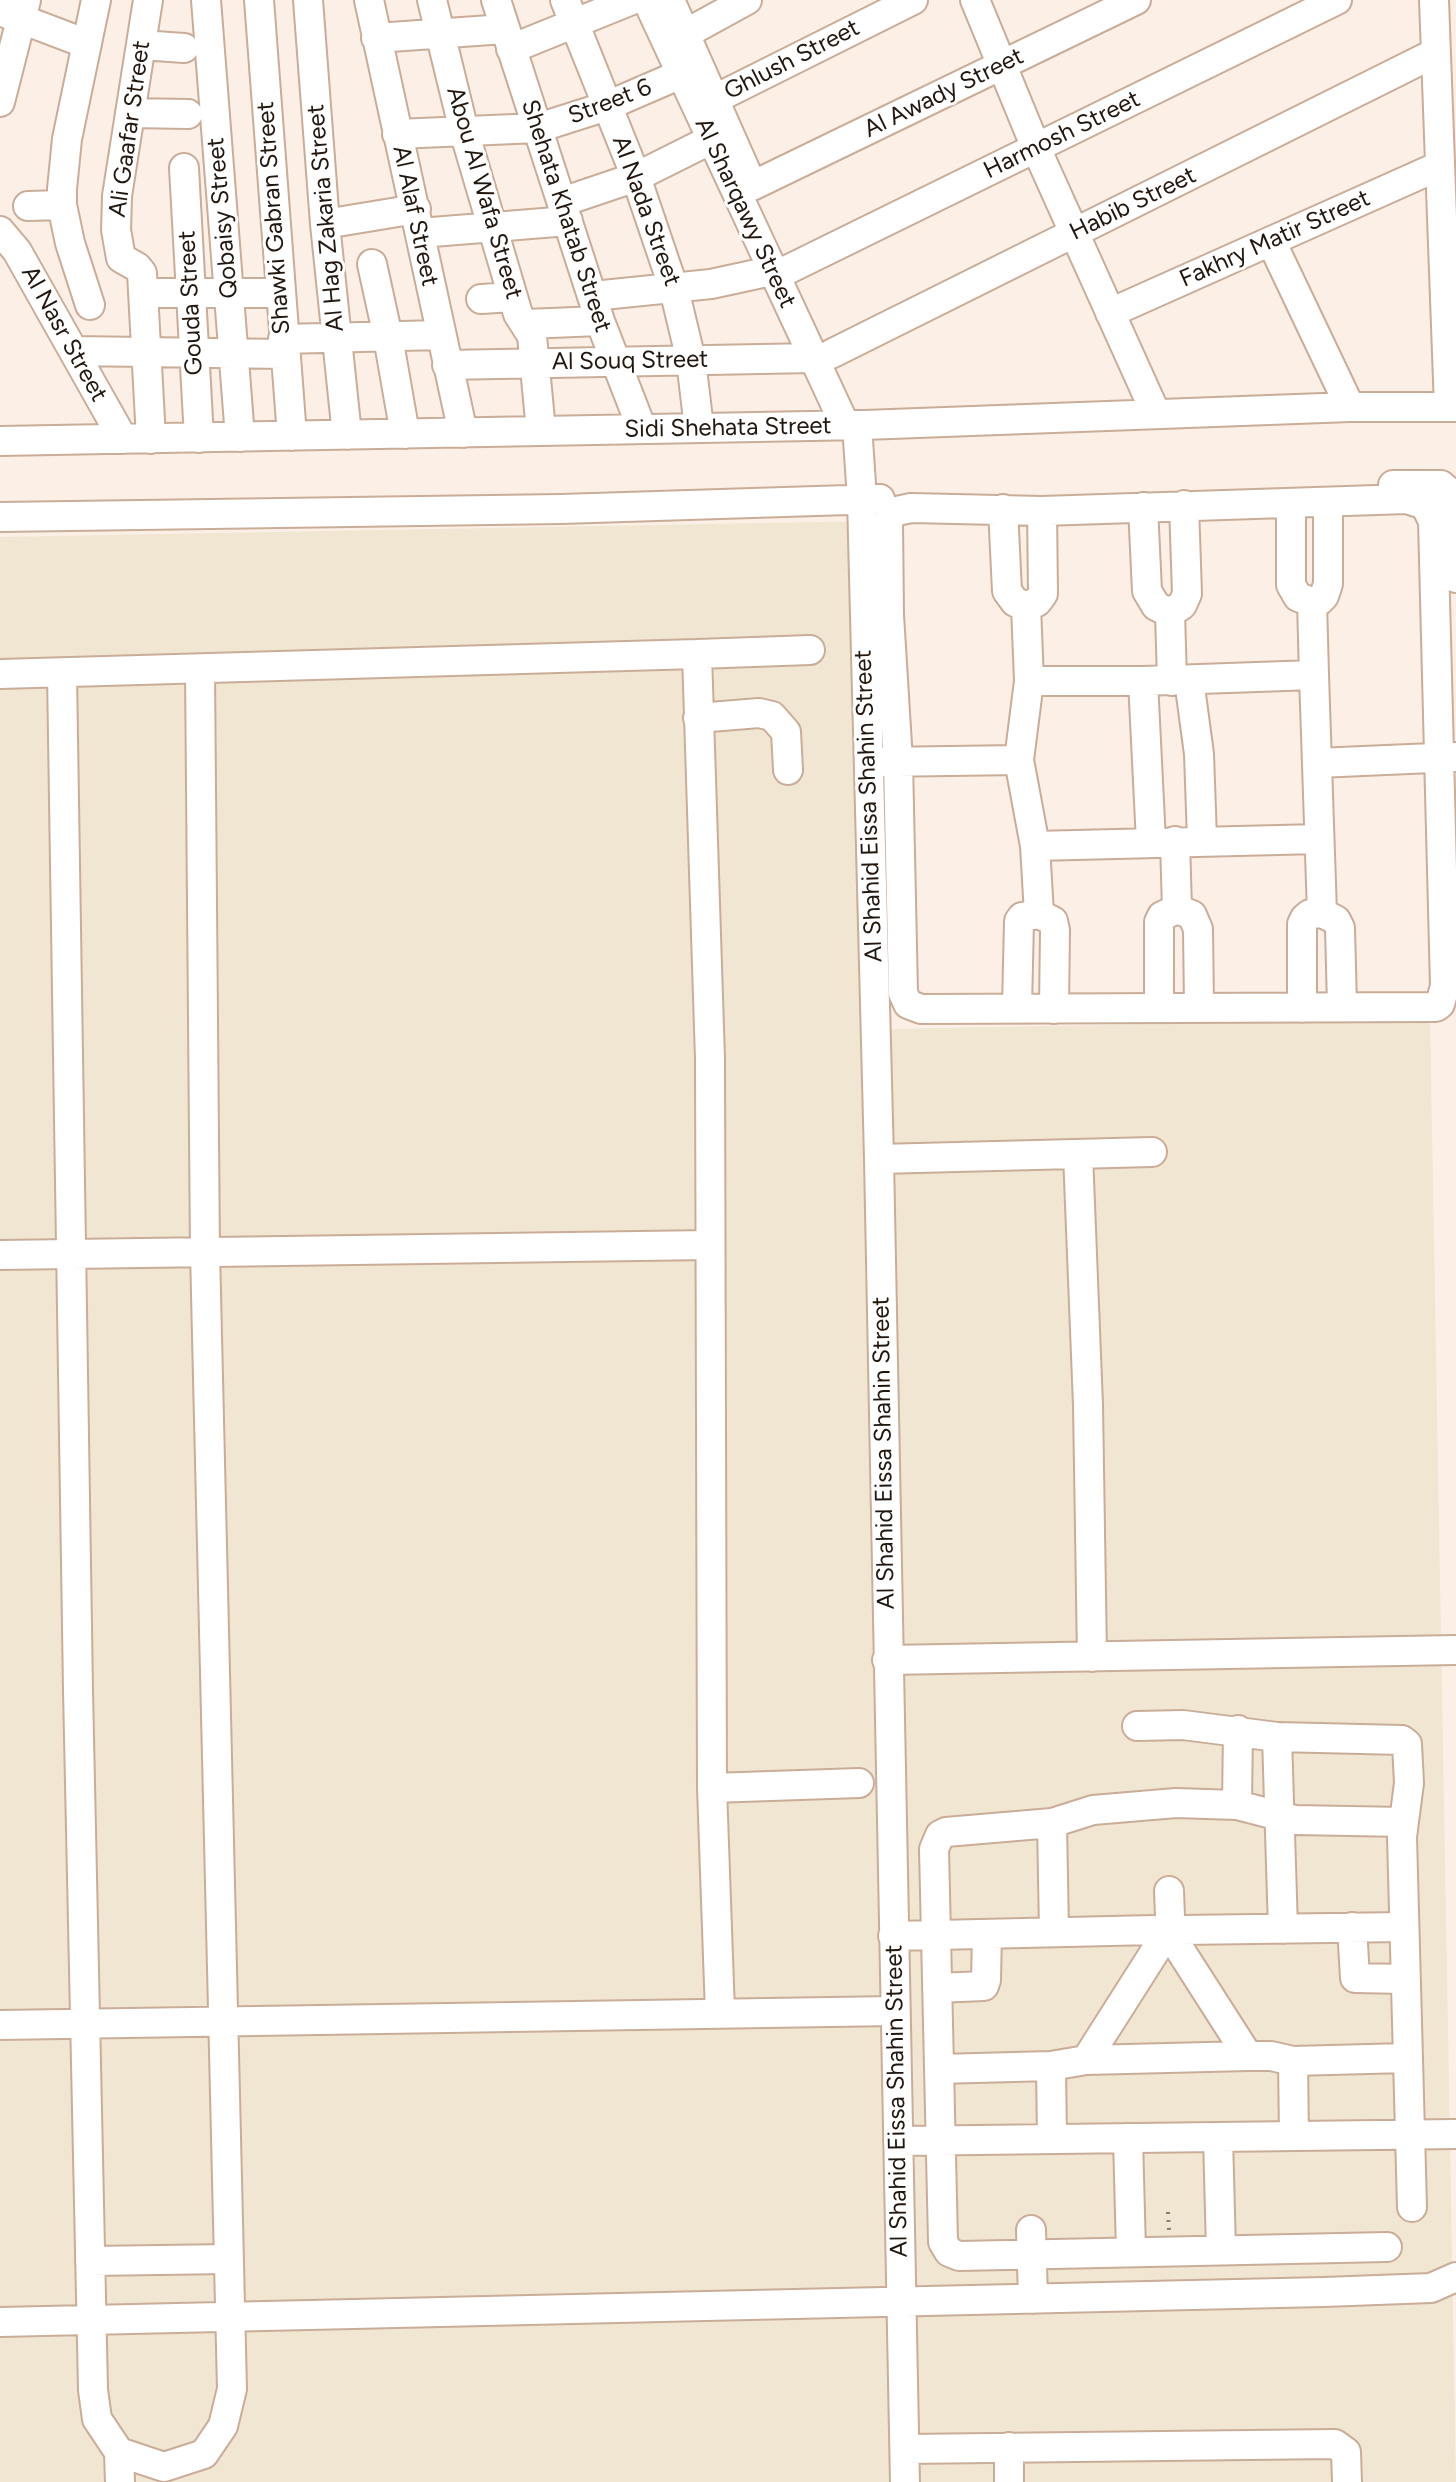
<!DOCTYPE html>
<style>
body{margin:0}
canvas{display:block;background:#fbefe6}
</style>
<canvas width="1456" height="2482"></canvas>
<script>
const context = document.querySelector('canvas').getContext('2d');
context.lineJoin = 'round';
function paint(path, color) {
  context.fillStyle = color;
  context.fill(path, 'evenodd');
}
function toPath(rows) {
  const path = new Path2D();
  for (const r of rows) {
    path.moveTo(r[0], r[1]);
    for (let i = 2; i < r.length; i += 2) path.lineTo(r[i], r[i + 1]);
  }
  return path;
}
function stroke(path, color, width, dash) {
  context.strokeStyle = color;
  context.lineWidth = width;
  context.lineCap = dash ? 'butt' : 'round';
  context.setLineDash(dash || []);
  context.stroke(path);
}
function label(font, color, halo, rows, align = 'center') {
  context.font = font + ' Figtree,sans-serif';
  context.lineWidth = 6;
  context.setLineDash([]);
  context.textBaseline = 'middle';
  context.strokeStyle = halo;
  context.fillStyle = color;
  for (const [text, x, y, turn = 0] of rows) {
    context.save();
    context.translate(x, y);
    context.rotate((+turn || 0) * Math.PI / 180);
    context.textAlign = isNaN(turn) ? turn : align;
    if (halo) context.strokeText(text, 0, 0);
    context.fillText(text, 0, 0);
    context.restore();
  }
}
const industrial = toPath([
 [876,521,886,1029,1430,1019,1456,2482,0,2482,0,537]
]);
const path = toPath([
 [1168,2212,1169,2230]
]);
const minor = toPath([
 [148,0,117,196,116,230,121,258,137,267,142,273,151,439],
 [206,0,240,437],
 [259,0,292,436],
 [308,0,325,224,347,435],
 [369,0,463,433],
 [432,0,464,131,518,314,532,336,541,431],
 [496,0,600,321,642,429],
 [565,0,636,177,674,289,691,360,699,428],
 [647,0,845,425],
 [670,0,752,185],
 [975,0,1036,148,1156,414],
 [1434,0,1449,407],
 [0,11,87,44],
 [685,34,747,0],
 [376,38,505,29],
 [141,45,184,48],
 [511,49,632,0],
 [715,99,913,0],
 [0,102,26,0],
 [130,113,188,114],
 [397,134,538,128,607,106,681,74],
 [184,168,199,438],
 [752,186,1136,0],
 [562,202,636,177,710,140],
 [28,206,62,205],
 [325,224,416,209],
 [0,231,17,251,123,439],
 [420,233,568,221],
 [1271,241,1350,407],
 [372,264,388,337,405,434],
 [787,270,1337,0],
 [143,293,279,293],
 [593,296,711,284,771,271],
 [481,299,513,297],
 [90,305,70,243,62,205,62,189,67,139,96,0],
 [1110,313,1439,166],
 [526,324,600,321],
 [283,339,440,335],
 [74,351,284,354],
 [831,354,1435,53],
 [447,365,813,358],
 [857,425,862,499,879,1159,905,2482],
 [0,441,864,425,1350,407,1456,407],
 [1393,485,1441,485,1453,495,1456,578],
 [1407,499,1425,505,1433,521,1445,986,1440,1004,1436,1007,921,1009,908,1004,903,993,898,761,889,615,888,523,891,516,897,511,911,508,1042,511,1407,499],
 [1291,503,1291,585,1298,597,1312,602],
 [1328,504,1328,584,1324,596,1319,601,1312,602,1314,675,1322,913,1336,920,1340,928,1342,1006],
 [1143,507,1147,591,1156,606,1170,613,1182,605,1187,594,1184,505],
 [1003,509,1007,591,1015,602,1026,606,1037,602,1043,594,1042,511],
 [0,517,561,509,880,499],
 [1170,613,1172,681],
 [697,654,810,650],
 [62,673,78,1690,93,2390,97,2419,119,2452,164,2467,204,2454,223,2426,232,2389,205,1251,200,670],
 [0,674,697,654,710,1059,712,1788,720,2013],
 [1189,680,1199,754,1202,840],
 [1029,681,1143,681,1314,675],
 [1143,681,1151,842],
 [698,718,759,713,772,716,786,732,788,770],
 [1019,760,1035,846,1039,914],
 [880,762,1019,760,1029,681,1026,606],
 [1317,763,1456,757],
 [1175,841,1177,909],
 [1035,846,1319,839],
 [1017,1007,1019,921,1022,917,1039,914,1053,921,1055,930,1054,1009],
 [1159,1007,1159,922,1162,916,1177,909,1192,915,1198,929,1199,1007],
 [1302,1008,1302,924,1305,918,1310,914,1322,913],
 [1078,1154,1088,1405,1092,1657],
 [879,1159,1152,1152],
 [0,1255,710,1245],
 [887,1660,1456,1650],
 [1137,1726,1183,1725,1277,1737,1402,1740,1407,1744,1409,1783,1402,1837,1412,2207],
 [1277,1737,1283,1929],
 [712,1788,859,1783],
 [1237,1805,1238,1730],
 [1052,1823,1054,1932],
 [1169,1891,1170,1917],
 [1352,1927,1355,1978,1405,1979],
 [1181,1930,1404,1927],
 [893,1936,1154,1930],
 [1175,1942,1248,2056],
 [937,1988,984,1986,986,1980,987,1934],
 [0,2025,895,2011],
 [1086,2060,1161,1942],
 [1293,2061,1294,2136],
 [1051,2066,1052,2139],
 [939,2069,1051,2066,1086,2060,1248,2056,1271,2056,1293,2061,1406,2058],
 [1218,2137,1221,2250],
 [1128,2138,1131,2252],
 [898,2141,1456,2134],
 [1031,2230,1033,2299],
 [1387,2247,959,2256,949,2252,943,2242,934,1849,940,1835,946,1832,1052,1823,1093,1810,1176,1803,1237,1805,1295,1820,1404,1822],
 [90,2261,229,2259],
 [0,2322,1324,2292,1431,2288,1456,2277],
 [1009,2447,1009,2482],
 [905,2449,1335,2444,1346,2452,1347,2482],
 [119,2452,120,2482]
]);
const streetNames = [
 ["Ghlush Street",792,60,-27],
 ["Al Awady Street",944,93,-26],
 ["Street 6",610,102,-21],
 ["Ali Gaafar Street",130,129,-82],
 ["Harmosh Street",1062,135,-26],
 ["Abou Al Wafa Street",484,193,74],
 ["Habib Street",1133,204,-26],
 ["Al Nada Street",646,211,70],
 ["Al Sharqawy Street",745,213,65],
 ["Al Alaf Street",415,216,78],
 ["Shehata Khatab Street",566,216,72],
 ["Qobaisy Street",223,218,-95],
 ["Shawki Gabran Street",274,218,-94],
 ["Al Hag Zakaria Street",326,218,-95],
 ["Fakhry Matir Street",1275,239,-24],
 ["Gouda Street",191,303,-93],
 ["Al Nasr Street",64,334,61],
 ["Al Souq Street",630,361,-1],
 ["Sidi Shehata Street",728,428,-1],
 ["Al Shahid Eissa Shahin Street",869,806,-92],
 ["Al Shahid Eissa Shahin Street",884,1453,-91],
 ["Al Shahid Eissa Shahin Street",897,2101,-91]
];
paint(industrial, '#f1e6d2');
stroke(minor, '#c9ad98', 32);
stroke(path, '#867b72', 4, [2, 6]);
stroke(minor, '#fff', 28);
label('24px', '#21170f', '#fff', streetNames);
</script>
